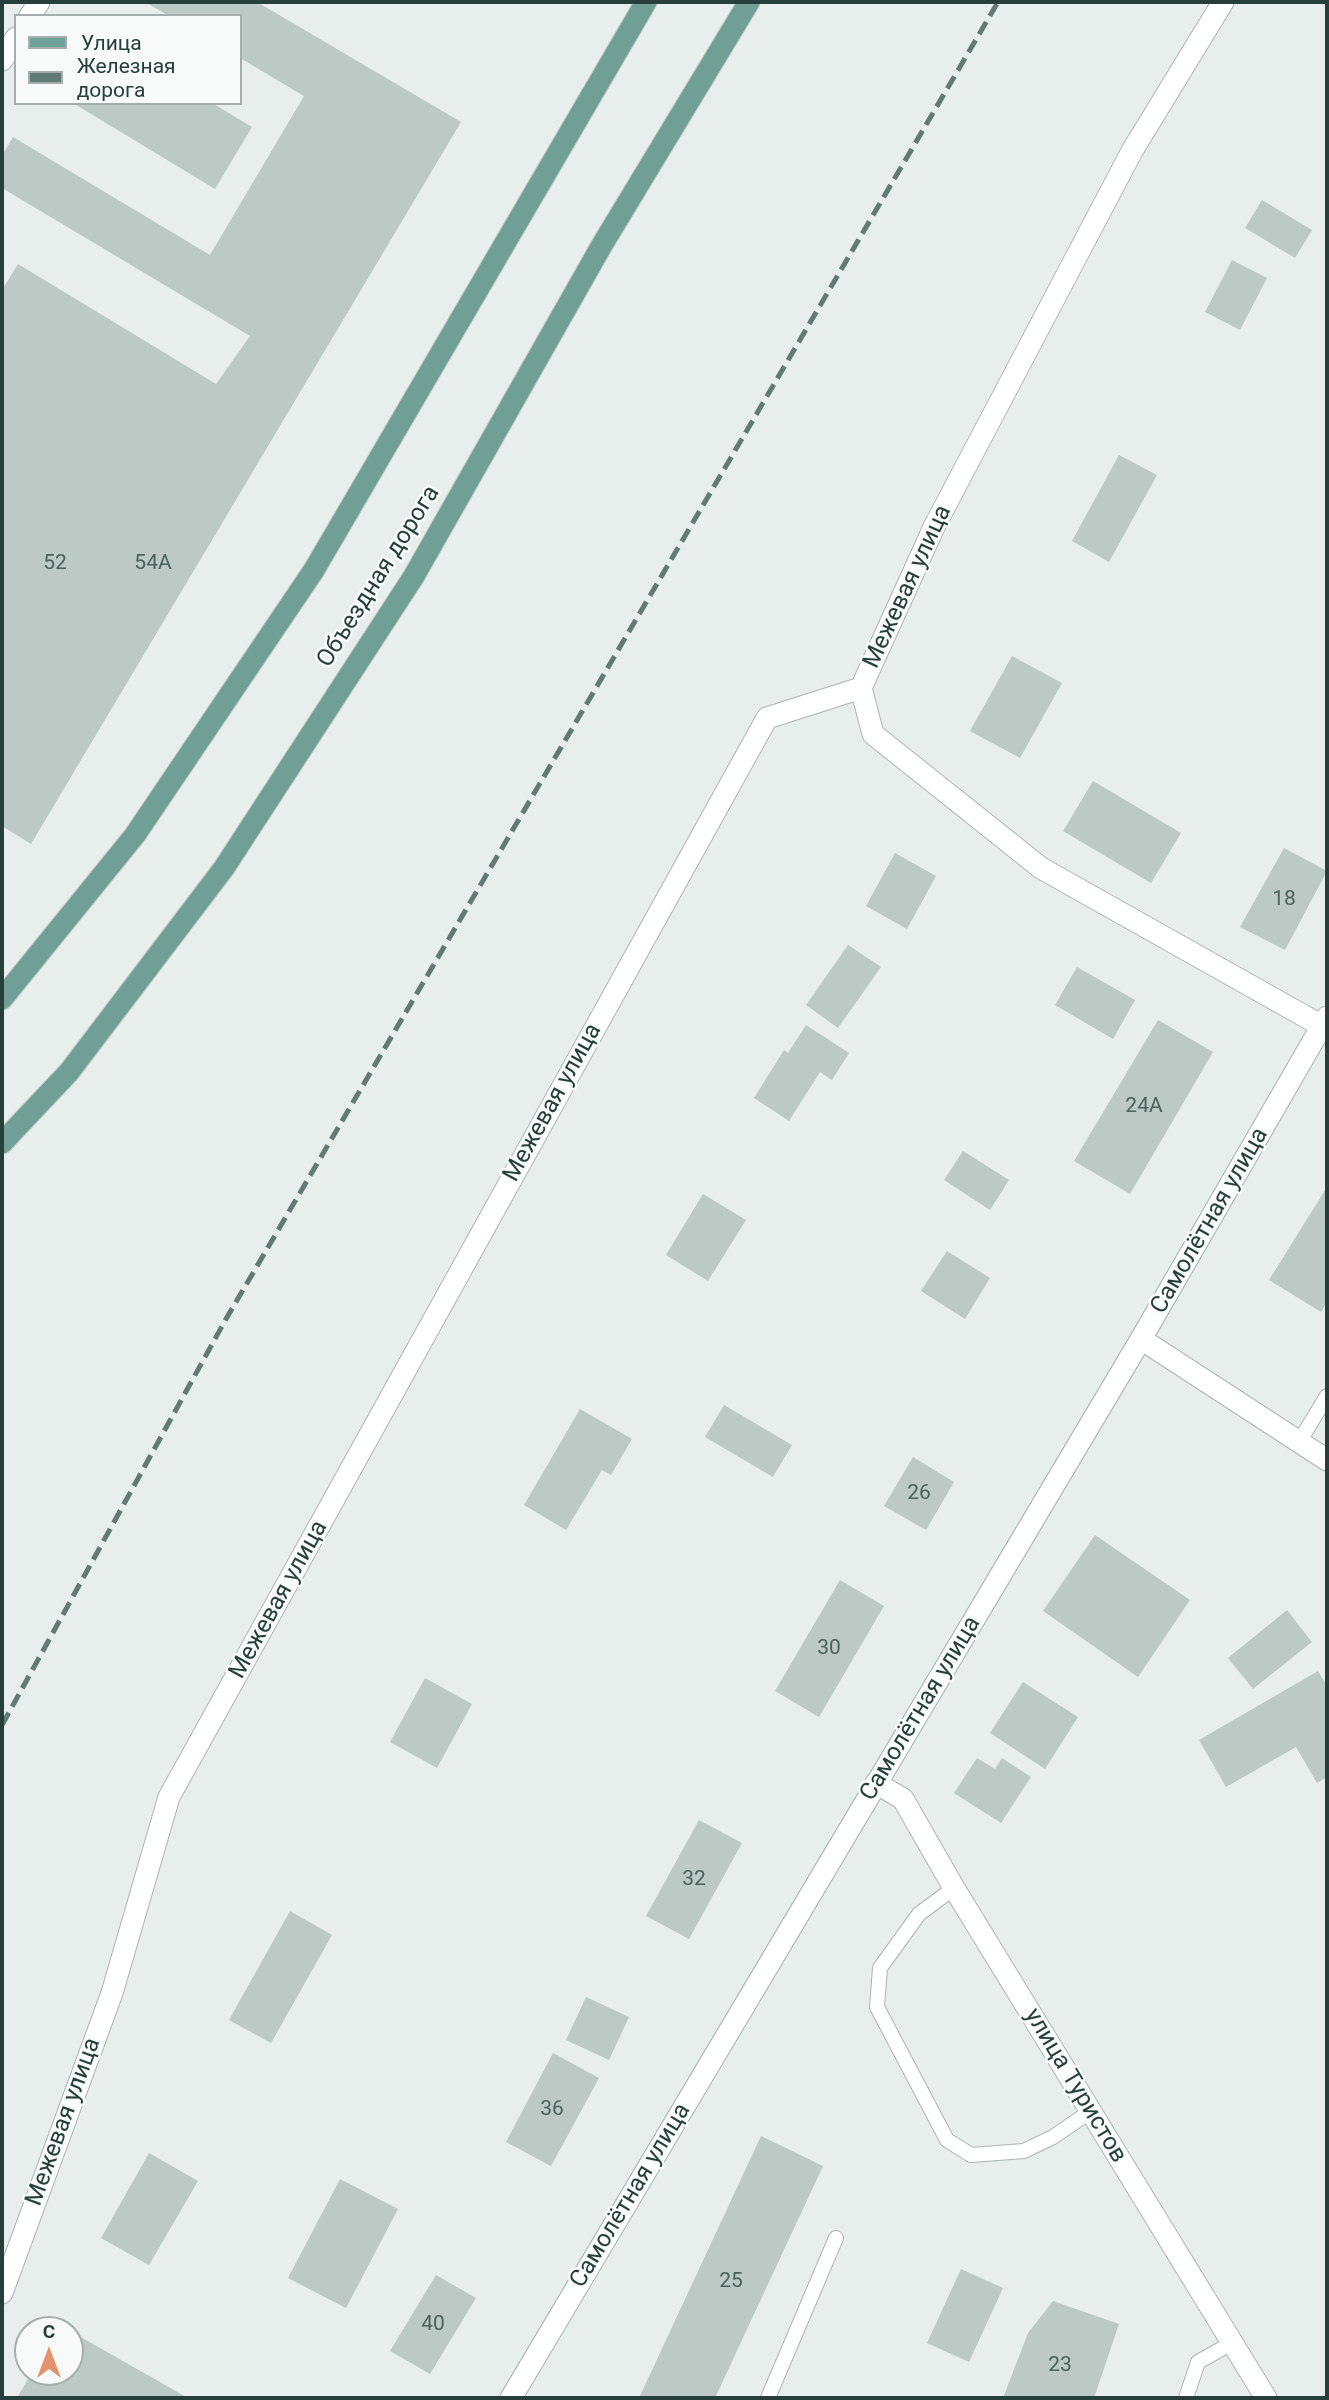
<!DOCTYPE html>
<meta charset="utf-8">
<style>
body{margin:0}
#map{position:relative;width:1329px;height:2400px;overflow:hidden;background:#e7eeeb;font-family:Roboto,sans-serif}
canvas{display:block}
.frame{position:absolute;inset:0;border:4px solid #273f3a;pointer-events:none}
.legend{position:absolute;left:14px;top:14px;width:228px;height:91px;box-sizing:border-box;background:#f7faf9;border:2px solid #a4afad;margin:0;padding:9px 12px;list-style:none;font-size:21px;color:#273f3a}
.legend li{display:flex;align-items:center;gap:14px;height:35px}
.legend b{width:35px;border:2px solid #a4afad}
.north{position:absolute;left:14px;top:2316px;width:70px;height:70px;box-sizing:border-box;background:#f7faf9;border:2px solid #a4afad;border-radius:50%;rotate:0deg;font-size:19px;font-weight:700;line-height:28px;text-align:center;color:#273f3a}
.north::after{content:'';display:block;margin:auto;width:24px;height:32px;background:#e4926e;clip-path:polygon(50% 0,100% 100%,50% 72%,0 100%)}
</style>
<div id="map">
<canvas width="1329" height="2400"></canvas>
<div class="frame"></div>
<ul class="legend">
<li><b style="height:9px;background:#709f95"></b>Улица</li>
<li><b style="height:9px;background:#627a75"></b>Железная дорога</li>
</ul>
<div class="north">С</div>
</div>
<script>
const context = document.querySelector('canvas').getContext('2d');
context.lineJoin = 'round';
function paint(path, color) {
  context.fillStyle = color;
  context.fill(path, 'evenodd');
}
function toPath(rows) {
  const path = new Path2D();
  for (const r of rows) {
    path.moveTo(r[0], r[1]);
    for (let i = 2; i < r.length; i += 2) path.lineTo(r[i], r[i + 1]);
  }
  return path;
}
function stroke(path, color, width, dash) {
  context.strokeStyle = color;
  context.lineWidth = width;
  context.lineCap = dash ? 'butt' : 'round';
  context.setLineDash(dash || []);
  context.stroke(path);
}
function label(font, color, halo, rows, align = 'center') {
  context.font = font + ' Roboto,sans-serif';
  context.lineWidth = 5;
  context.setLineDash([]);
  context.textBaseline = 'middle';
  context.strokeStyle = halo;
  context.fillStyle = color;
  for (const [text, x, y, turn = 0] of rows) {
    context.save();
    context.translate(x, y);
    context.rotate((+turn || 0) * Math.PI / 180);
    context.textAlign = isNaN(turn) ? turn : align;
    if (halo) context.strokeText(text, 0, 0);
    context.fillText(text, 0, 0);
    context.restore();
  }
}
const building = toPath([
 [145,2,257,2,461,122,31,844,2,826,2,290,18,264,216,384,250,336,2,188,2,156,13,137,210,255,304,96,240,58,240,16,169,16],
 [73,103,212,103,252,127,215,189],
 [1262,200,1312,230,1295,258,1245,228],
 [1232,260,1267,278,1240,330,1205,312],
 [1119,455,1157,475,1109,562,1072,541],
 [1012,656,1062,683,1020,758,970,731],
 [1093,781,1181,833,1151,883,1063,831],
 [1284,848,1327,871,1285,950,1240,927],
 [895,853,936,876,907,929,866,906],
 [848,945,881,967,838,1028,806,1005],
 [1077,967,1135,1000,1113,1039,1055,1005],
 [1158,1020,1213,1052,1130,1194,1074,1161],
 [806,1025,849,1053,832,1080,820,1072,789,1121,754,1098,784,1050,788,1053],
 [963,1151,1009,1180,990,1210,944,1180],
 [1327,1187,1327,1302,1321,1312,1269,1280],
 [703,1194,746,1220,708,1281,666,1255],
 [947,1251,990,1278,965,1319,921,1291],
 [724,1405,792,1445,773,1477,705,1437],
 [580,1409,632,1439,611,1475,602,1470,566,1530,524,1505],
 [913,1457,954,1482,926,1530,884,1506],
 [1095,1535,1190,1600,1138,1677,1043,1611],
 [840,1580,884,1606,819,1717,775,1691],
 [1287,1610,1312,1642,1253,1689,1228,1658],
 [1318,1671,1327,1686,1327,1777,1317,1783,1296,1747,1226,1787,1199,1740],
 [425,1678,472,1704,437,1768,390,1742],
 [1023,1682,1078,1717,1045,1769,990,1733],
 [977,1758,995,1769,1002,1758,1031,1777,1001,1823,954,1793],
 [699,1820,742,1843,689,1939,646,1916],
 [290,1911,332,1935,271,2043,229,2020],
 [586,1997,629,2017,609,2060,566,2040],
 [553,2053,599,2078,551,2166,506,2142],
 [761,2136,823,2166,715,2398,639,2398],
 [149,2153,198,2181,149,2265,101,2238],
 [340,2179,398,2209,346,2308,288,2278],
 [961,2269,1003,2288,969,2362,927,2343],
 [436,2275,476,2298,430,2374,390,2351],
 [1053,2301,1119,2324,1094,2398,1003,2398,1028,2333],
 [70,2331,188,2398,17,2398,32,2372,70,2372]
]);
const lane = toPath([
 [1299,1442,1327,1396],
 [954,1888,919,1914,880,1968,877,2007,947,2140,971,2155,1024,2151,1053,2137,1091,2111],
 [768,2398,836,2238],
 [1186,2398,1198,2362,1232,2343]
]);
const street = toPath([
 [861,688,873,734,1041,868,1322,1026],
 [1141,1339,1327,1460],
 [876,1783,903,1799,954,1888,1266,2398],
 [2,2293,112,1993,169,1797,767,718,861,688,934,527,1132,151,1223,2]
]);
const secondary = toPath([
 [30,16,39,2],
 [2,60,16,38],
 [511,2398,1141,1339,1327,1017]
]);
const primary = toPath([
 [2,999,135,835,314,570,646,2],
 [2,1143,69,1072,224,868,414,576,602,245,749,2]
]);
const rail = toPath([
 [2,1725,226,1319,998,2]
]);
const numberNames = [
 ["52",55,564],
 ["54А",153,564],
 ["18",1284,900],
 ["24А",1144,1107],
 ["26",919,1494],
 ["30",829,1649],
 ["32",694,1880],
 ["36",552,2110],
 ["25",731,2282],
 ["40",433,2325],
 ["23",1060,2366]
];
const streetNames = [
 ["Объездная дорога",379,577,-58],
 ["Межевая улица",908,587,-65],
 ["Межевая улица",553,1103,-61],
 ["Самолётная улица",1210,1221,-60],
 ["Межевая улица",279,1600,-61],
 ["Самолётная улица",921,1709,-59],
 ["улица Туристов",1075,2086,59],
 ["Межевая улица",64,2122,-70],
 ["Самолётная улица",631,2196,-59]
];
paint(building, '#bcc9c4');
stroke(lane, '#aab6b2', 16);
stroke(street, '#aab6b2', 23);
stroke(secondary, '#a3b6b0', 23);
stroke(primary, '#c3c9c8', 23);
stroke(lane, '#fff', 14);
stroke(street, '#fff', 21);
stroke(secondary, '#fff', 21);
stroke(primary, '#709f95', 21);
stroke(rail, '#627a75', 5, [14, 7]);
label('21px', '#4c625c', null, numberNames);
label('24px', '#273f3a', '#f7faf9', streetNames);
</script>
